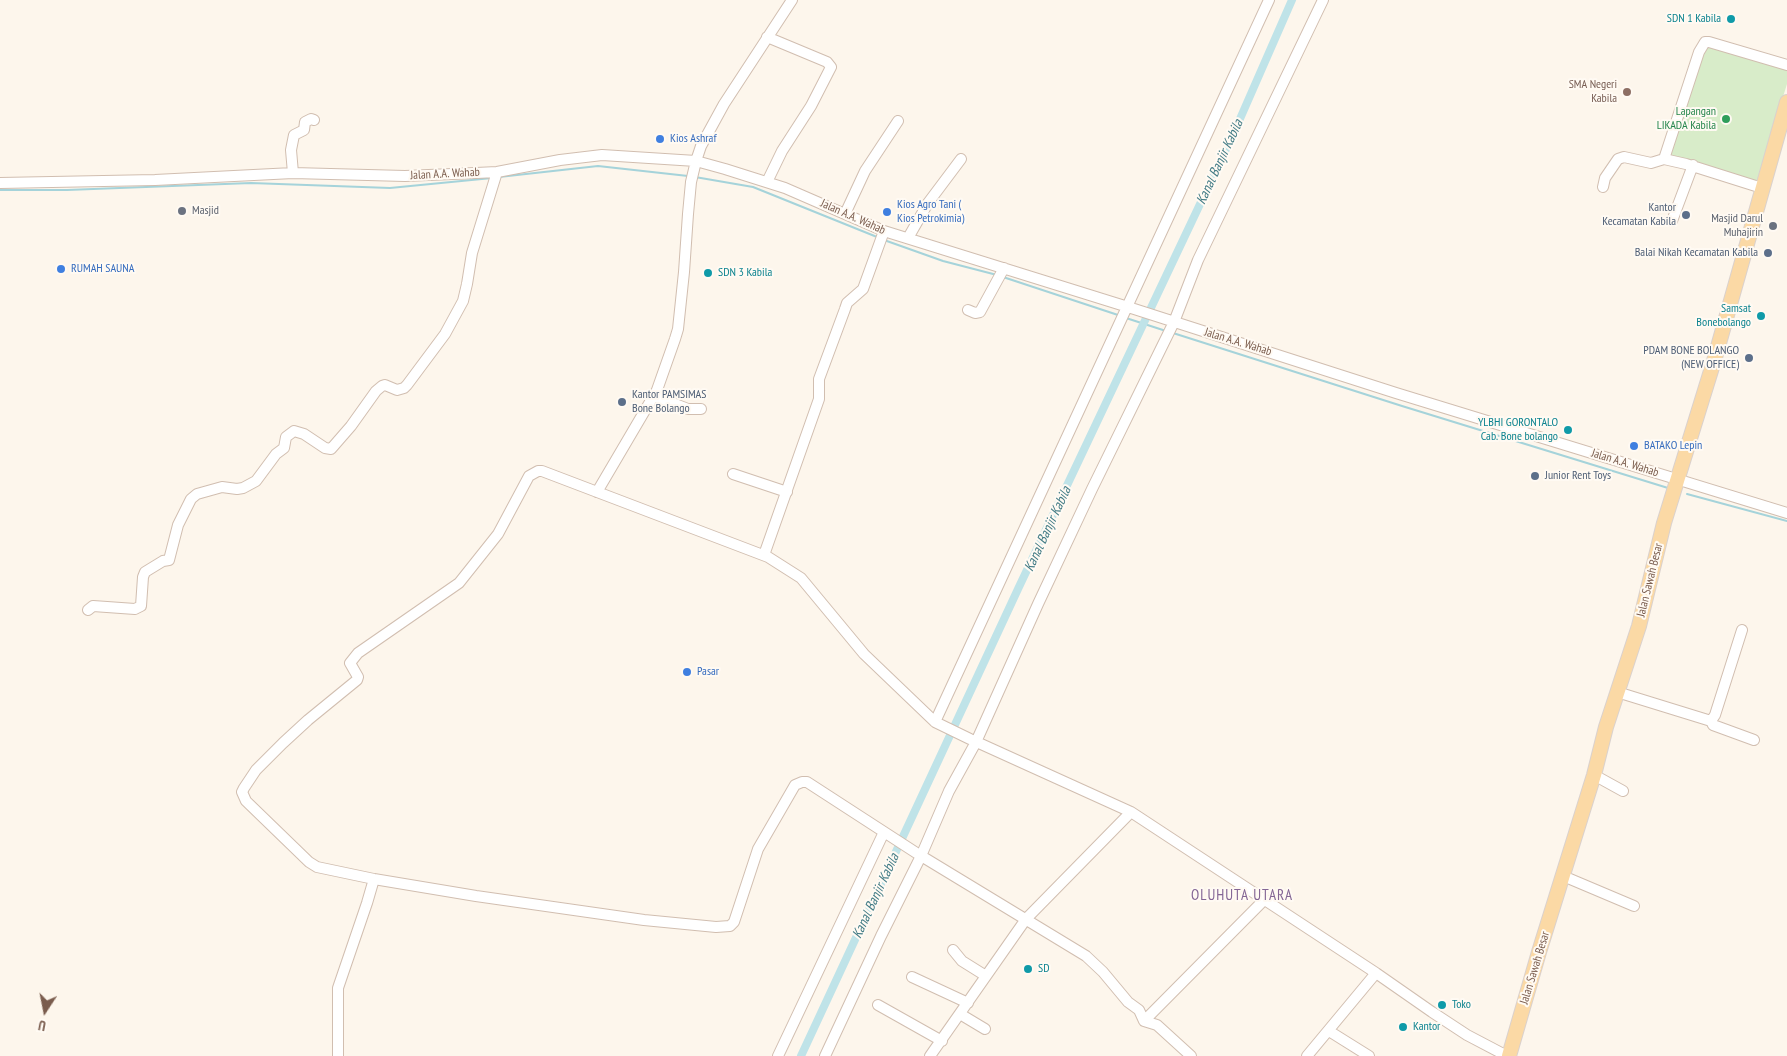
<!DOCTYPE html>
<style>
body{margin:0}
#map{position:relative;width:1787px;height:1056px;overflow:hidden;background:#fdf6ec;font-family:"PT Sans Narrow",sans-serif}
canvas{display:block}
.north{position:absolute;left:20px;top:986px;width:50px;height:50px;-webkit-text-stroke:4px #fffaf3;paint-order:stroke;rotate:191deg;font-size:14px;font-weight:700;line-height:20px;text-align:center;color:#7a5c4d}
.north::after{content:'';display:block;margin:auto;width:18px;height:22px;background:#7a5c4d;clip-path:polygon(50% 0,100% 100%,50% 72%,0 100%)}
</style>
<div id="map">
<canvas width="1787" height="1056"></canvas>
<div class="north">U</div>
</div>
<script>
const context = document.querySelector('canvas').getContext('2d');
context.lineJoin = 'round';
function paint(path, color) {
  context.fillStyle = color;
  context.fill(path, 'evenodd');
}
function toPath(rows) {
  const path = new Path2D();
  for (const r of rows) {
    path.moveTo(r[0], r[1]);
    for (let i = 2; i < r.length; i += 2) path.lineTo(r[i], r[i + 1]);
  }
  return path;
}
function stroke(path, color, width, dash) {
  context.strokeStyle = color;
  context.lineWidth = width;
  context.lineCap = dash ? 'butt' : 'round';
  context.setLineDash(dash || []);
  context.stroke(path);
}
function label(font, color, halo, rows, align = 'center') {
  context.font = font + ' "PT Sans Narrow",sans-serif';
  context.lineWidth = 4;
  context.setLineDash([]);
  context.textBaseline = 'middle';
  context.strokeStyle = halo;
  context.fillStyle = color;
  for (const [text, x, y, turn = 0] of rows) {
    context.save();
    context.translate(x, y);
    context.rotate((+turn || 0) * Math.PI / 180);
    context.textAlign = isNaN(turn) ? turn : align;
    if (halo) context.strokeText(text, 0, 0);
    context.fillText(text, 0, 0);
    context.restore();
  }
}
const green = toPath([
 [1701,44,1787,68,1787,84,1756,184,1664,154]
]);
const stream = toPath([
 [499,177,598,166,688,176],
 [695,177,753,187,877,237],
 [0,190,67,190,251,183,390,188,492,178],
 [884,240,943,261,997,275],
 [1003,277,1118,315],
 [1126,318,1166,331],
 [1173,333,1402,406,1668,488],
 [1687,494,1787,521]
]);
const canal = toPath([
 [801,1056,1018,589,1236,128,1292,0]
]);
const minor = toPath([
 [767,37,827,62,831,67,811,106,782,151,767,182],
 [1664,159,1699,52,1705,42,1709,42,1787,65],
 [293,173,291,150,294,135,304,130,305,122,311,119,314,120],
 [0,183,155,180,293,173,405,176,476,173,497,172,560,160,602,155,696,161,725,169,785,188,884,231,1128,307,1396,393,1787,513],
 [1603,187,1605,178,1618,159,1624,157,1651,163,1664,159,1686,164,1762,188],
 [845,214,865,171,898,121],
 [1672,221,1693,165],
 [908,238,928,203,961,159],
 [968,310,975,313,980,312,1004,268],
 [654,396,688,409,701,409],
 [733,474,787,492],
 [597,492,657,390,675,339,678,329,684,272,688,214,691,182,696,161,701,146,724,104,792,0],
 [764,555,819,399,819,379,845,309,847,303,863,289,884,231],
 [88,610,93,606,135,609,141,606,143,577,145,572,163,561,169,560,178,525,191,499,197,494,222,487,237,489,243,488,256,481,276,454,284,448,286,437,294,431,304,434,325,448,331,449,351,426,376,391,382,386,385,385,397,390,404,388,407,385,445,334,463,301,467,284,472,253,497,172],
 [1617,692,1711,721,1715,715,1742,630],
 [1711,721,1713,725,1754,740],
 [935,722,1269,0],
 [1594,775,1623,791],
 [1563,876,1634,906],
 [953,950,962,961,986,976],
 [912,977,968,1003],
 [878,1005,942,1041],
 [960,1014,985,1029],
 [1144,1021,1264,900],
 [1329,1031,1369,1056],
 [338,1056,338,988,367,903,374,879],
 [778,1056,884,832],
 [825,1056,881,936,921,856,949,791,976,742,1038,604,1092,489,1174,322,1198,260,1323,0],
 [930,1056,1026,919,1131,812],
 [1191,1056,1157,1025,1144,1021,1139,1010,1128,1002,1103,972,1086,956,918,854,807,782,802,782,795,785,758,849,734,922,730,926,716,927,644,920,476,896,374,879,317,867,309,862,246,801,242,792,244,788,256,770,283,743,308,720,357,680,358,677,350,663,358,653,459,583,498,534,529,476,538,471,542,471,768,557,801,578,864,654,935,722,970,739,1131,812,1376,973,1432,1012,1467,1035,1507,1056],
 [1307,1056,1376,973]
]);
const major = toPath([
 [1509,1056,1539,952,1594,775,1606,727,1639,626,1664,523,1714,361,1787,102]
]);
const markers = [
 [1731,19,5,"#0f9aa8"],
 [1627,92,5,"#8d6e63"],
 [1726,119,5,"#2e9e5b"],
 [660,139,5,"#3f7fe0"],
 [182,211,5,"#6b7280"],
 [887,212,5,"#3f7fe0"],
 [1686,215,5,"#5c6f8a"],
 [1773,226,5,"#6b7280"],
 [1768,253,5,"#5c6f8a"],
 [61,269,5,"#3f7fe0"],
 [708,273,5,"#0f9aa8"],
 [1761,316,5,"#0f9aa8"],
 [1749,358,5,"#5c6f8a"],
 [622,402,5,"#5c6f8a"],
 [1568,430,5,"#0f9aa8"],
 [1634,446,5,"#3f7fe0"],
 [1535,476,5,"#5c6f8a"],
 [687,672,5,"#3f7fe0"],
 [1028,969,5,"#0f9aa8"],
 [1442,1005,5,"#0f9aa8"],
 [1403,1027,5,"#0f9aa8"]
];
const cultureNames = [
 ["SDN 1 Kabila",1721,19,"right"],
 ["SDN 3 Kabila",718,273],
 ["Samsat",1751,309,"right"],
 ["Bonebolango",1751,323,"right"],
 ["YLBHI GORONTALO",1558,423,"right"],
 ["Cab. Bone bolango",1558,437,"right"],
 ["SD",1038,969],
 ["Toko",1452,1005],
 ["Kantor",1413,1027]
];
const educationNames = [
 ["SMA Negeri",1617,85],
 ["Kabila",1617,99]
];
const leisureNames = [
 ["Lapangan",1716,112],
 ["LIKADA Kabila",1716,126]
];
const shopNames = [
 ["Kios Ashraf",670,139],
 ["Kios Agro Tani (",897,205],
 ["Kios Petrokimia)",897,219],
 ["RUMAH SAUNA",71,269],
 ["BATAKO Lepin",1644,446],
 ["Pasar",697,672]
];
const streetNames = [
 ["Jalan A.A. Wahab",445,174,-3],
 ["Jalan A.A. Wahab",853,217,24],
 ["Jalan A.A. Wahab",1238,342,17],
 ["Jalan A.A. Wahab",1625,463,17],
 ["Jalan Sawah Besar",1650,580,-76],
 ["Jalan Sawah Besar",1535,968,-73]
];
const serviceNames = [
 ["Kantor",1676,208],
 ["Kecamatan Kabila",1676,222],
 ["Balai Nikah Kecamatan Kabila",1758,253],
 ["PDAM BONE BOLANGO",1739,351],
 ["(NEW OFFICE)",1739,365],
 ["Kantor PAMSIMAS",632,395,"left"],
 ["Bone Bolango",632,409,"left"],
 ["Junior Rent Toys",1545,476,"left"]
];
const worshipNames = [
 ["Masjid",192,211],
 ["Masjid Darul",1763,219,"right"],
 ["Muhajirin",1763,233,"right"]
];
const waterNames = [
 ["Kanal Banjir Kabila",1220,162,-65],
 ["Kanal Banjir Kabila",1048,529,-65],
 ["Kanal Banjir Kabila",876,896,-65]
];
const quarterNames = [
 ["OLUHUTA UTARA",1242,896]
];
paint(green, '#d8ecc9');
stroke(stream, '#a5d3da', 2);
stroke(canal, '#bfe3e8', 8);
stroke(minor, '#d1beb0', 12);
stroke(major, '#dad1cd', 16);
stroke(minor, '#fff', 10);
stroke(major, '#fbd9a5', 14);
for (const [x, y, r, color] of markers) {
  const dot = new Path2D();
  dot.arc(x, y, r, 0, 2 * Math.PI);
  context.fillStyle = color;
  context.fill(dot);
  stroke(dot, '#fffaf3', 2);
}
label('12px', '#0d838f', '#fffaf3', cultureNames, 'left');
label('12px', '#785e54', '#fffaf3', educationNames, 'right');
label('12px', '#27864d', '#fffaf3', leisureNames, 'right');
label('12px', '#366cbe', '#fffaf3', shopNames, 'left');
label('12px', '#7a5c4d', '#fffaf3', streetNames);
label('12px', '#4e5e75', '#fffaf3', serviceNames, 'right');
label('12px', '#5b616d', '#fffaf3', worshipNames, 'left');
label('italic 14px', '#437c86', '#fffaf3', waterNames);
context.letterSpacing = '1px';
label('15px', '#846695', '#fffaf3', quarterNames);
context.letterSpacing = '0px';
</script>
